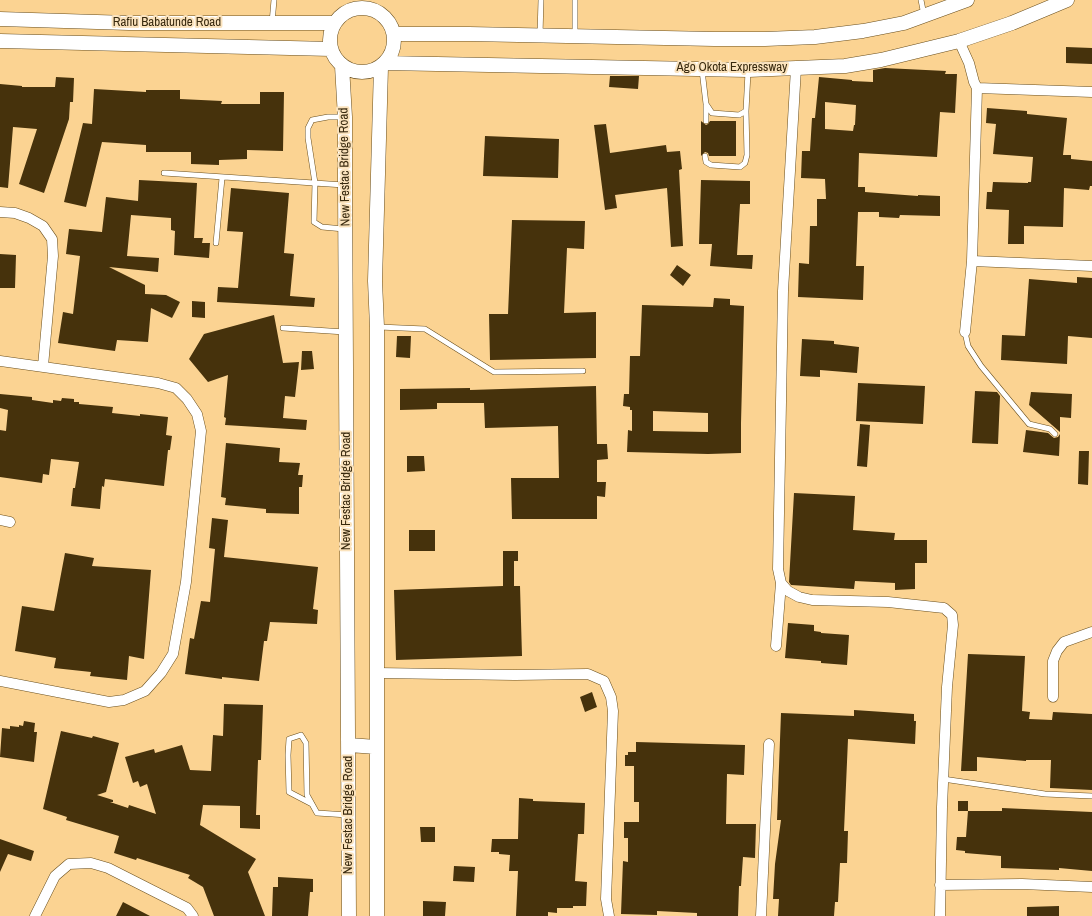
<!DOCTYPE html>
<style>
body{margin:0}
canvas{display:block;background:#fbd392}
</style>
<canvas width="1092" height="916"></canvas>
<script>
const context = document.querySelector('canvas').getContext('2d');
context.lineJoin = 'round';
function paint(path, color) {
  context.fillStyle = color;
  context.fill(path, 'evenodd');
}
function toPath(rows) {
  const path = new Path2D();
  for (const r of rows) {
    if (r.length === 3) {
      path.moveTo(r[0] + r[2], r[1]);
      path.arc(r[0], r[1], r[2], 0, 2 * Math.PI);
      continue;
    }
    path.moveTo(r[0], r[1]);
    for (let i = 2; i < r.length; i += 2) path.lineTo(r[i], r[i + 1]);
  }
  return path;
}
function stroke(path, color, width, dash) {
  context.strokeStyle = color;
  context.lineWidth = width;
  context.lineCap = dash ? 'butt' : 'round';
  context.setLineDash(dash || []);
  context.stroke(path);
}
function label(font, color, halo, rows, align = 'center') {
  context.font = font + ' "Archivo Narrow",sans-serif';
  context.lineWidth = 4;
  context.setLineDash([]);
  context.textBaseline = 'middle';
  context.strokeStyle = halo;
  context.fillStyle = color;
  for (const [text, x, y, turn = 0] of rows) {
    context.save();
    context.translate(x, y);
    context.rotate((+turn || 0) * Math.PI / 180);
    context.textAlign = isNaN(turn) ? turn : align;
    if (halo) context.strokeText(text, 0, 0);
    context.fillText(text, 0, 0);
    context.restore();
  }
}
const building = toPath([
 [1066,47,1092,48,1092,64,1066,63],
 [885,68,946,71,945,74,957,74,955,113,940,112,937,157,859,153,858,187,865,187,865,192,918,196,918,195,940,196,940,216,900,215,899,218,879,217,879,212,858,212,856,266,864,266,863,300,798,297,799,263,809,264,810,226,817,226,817,199,826,199,825,179,801,178,802,151,810,151,812,118,815,118,819,77,852,80,852,81,873,82,873,70],
 [825,102,856,105,855,125,854,125,853,131,825,129],
 [610,76,639,76,638,89,609,87],
 [56,77,74,78,73,102,70,102,69,119,44,193,19,184,37,129,13,127,8,188,0,187,0,84,22,86,22,87,55,87],
 [94,89,146,92,146,90,180,90,180,99,222,101,221,104,260,104,260,92,284,92,283,151,247,150,247,159,219,160,219,165,191,164,191,152,146,152,146,145,102,142,86,207,64,202,83,123,92,124],
 [987,108,1027,111,1027,114,1067,118,1063,155,1071,155,1071,159,1092,161,1092,186,1090,186,1089,190,1064,188,1063,227,1024,226,1024,244,1008,244,1009,210,986,209,987,192,992,192,993,182,1028,183,1028,182,1031,182,1033,157,993,154,996,124,986,123],
 [701,121,706,125,708,124,710,121,736,121,736,156,709,156,708,153,705,152,701,156],
 [606,124,610,153,666,145,667,152,680,151,682,169,679,170,683,246,671,247,667,188,615,195,617,208,605,210,594,125],
 [485,136,559,139,558,178,483,176],
 [139,180,197,183,194,238,203,238,202,243,210,243,209,258,174,255,175,231,171,230,171,218,131,215,127,256,159,258,158,272,109,267,145,285,145,294,166,295,180,302,172,318,151,308,148,342,117,340,115,351,58,343,63,312,73,314,80,256,66,254,69,229,102,232,106,197,138,201],
 [701,180,750,181,750,204,740,204,737,255,753,255,752,269,710,266,712,244,699,244],
 [231,188,289,193,284,253,294,254,290,296,315,298,314,307,217,302,218,287,238,288,243,232,227,231],
 [512,220,585,221,584,249,567,248,564,313,596,312,596,358,490,360,489,314,508,314],
 [0,254,16,255,15,288,0,288],
 [677,265,691,275,683,286,670,275],
 [1077,277,1092,278,1092,338,1068,336,1067,364,1001,360,1002,335,1025,336,1029,279,1077,283],
 [714,298,730,299,730,305,744,306,741,423,741,453,708,454,627,452,628,430,632,431,632,410,630,410,630,407,623,406,624,394,629,394,630,356,640,356,642,305,713,307],
 [653,411,708,413,708,432,653,431],
 [192,301,205,302,205,318,192,317],
 [274,315,283,363,299,362,295,397,285,396,283,418,307,420,306,430,225,425,226,418,224,417,228,375,208,382,189,359,204,334],
 [397,336,411,336,410,358,396,357],
 [802,339,834,341,834,344,859,347,857,373,820,370,820,377,800,376],
 [302,351,312,351,314,369,301,370],
 [858,383,925,386,923,424,856,421],
 [596,386,597,444,607,444,608,459,597,460,597,482,606,482,605,497,597,496,597,519,512,519,511,478,559,478,558,426,485,428,484,403,437,403,437,409,400,410,400,389,470,388,470,390],
 [975,391,997,392,1000,396,998,444,972,443],
 [1031,392,1072,394,1071,418,1060,417,1060,432,1029,405],
 [0,394,32,397,32,400,53,403,53,400,61,401,62,398,74,399,74,402,79,402,79,404,113,407,112,413,140,416,140,414,168,417,166,435,172,436,170,450,168,450,164,486,105,479,104,487,102,486,100,509,71,506,73,488,75,488,79,462,51,459,49,475,43,474,42,483,0,477,0,430,6,431,8,410,0,408],
 [860,424,870,425,867,467,857,466],
 [1026,430,1048,433,1054,438,1058,437,1060,434,1059,456,1023,452],
 [226,443,280,448,279,462,300,463,298,475,303,475,302,487,299,487,299,514,266,513,266,509,225,505,226,498,221,497],
 [1079,451,1089,451,1088,485,1078,484],
 [407,456,424,456,425,471,407,472],
 [794,493,855,496,853,530,895,533,894,540,927,540,927,563,915,563,915,589,895,590,895,583,855,581,854,589,791,585,789,582],
 [212,518,228,520,224,557,318,567,313,609,318,610,317,624,270,622,267,641,264,641,259,681,222,677,222,679,185,674,190,638,194,639,201,601,210,602,215,549,209,548],
 [409,530,435,530,435,551,409,551],
 [503,551,518,551,518,561,514,561,514,586,520,586,522,656,396,660,394,590,503,586],
 [65,553,94,558,92,566,151,570,144,659,129,656,127,680,90,676,91,672,54,668,56,658,15,651,22,606,54,611],
 [788,623,814,625,814,631,821,632,821,633,849,635,847,665,821,663,821,661,785,658],
 [968,654,1025,656,1022,711,1030,712,1029,719,1052,720,1053,712,1092,714,1092,790,1050,788,1051,760,1026,760,1026,761,977,757,977,771,961,771],
 [592,692,597,707,585,712,580,697],
 [224,704,263,705,261,760,258,760,256,815,260,815,260,829,240,828,240,806,203,805,200,825,256,859,248,872,265,916,214,916,203,887,188,878,190,875,137,858,136,860,114,853,119,836,66,820,67,817,43,809,61,731,92,738,93,736,119,743,106,792,97,795,113,800,113,802,110,802,128,808,129,805,156,814,147,784,140,787,138,781,133,783,125,757,154,749,155,753,182,745,190,770,211,771,213,735,223,736],
 [854,710,914,714,914,721,916,721,915,744,848,739,844,831,848,831,847,863,840,863,838,902,835,902,834,916,778,916,779,899,773,899,775,864,781,820,777,820,781,713,854,716],
 [24,721,35,723,34,732,37,732,34,762,0,757,2,728,10,729,10,726,19,727,19,725,23,726],
 [636,742,745,745,744,775,727,774,726,824,756,824,755,858,743,857,741,886,739,886,738,916,697,916,697,913,657,911,657,915,621,914,623,861,628,862,628,838,624,838,624,822,639,822,639,802,634,802,634,766,625,766,625,755,628,755,628,752,636,752],
 [519,798,533,799,533,801,585,803,584,834,578,834,575,881,587,882,586,906,573,906,573,908,557,908,557,913,548,912,548,916,516,916,518,871,509,871,510,855,499,854,499,852,491,852,492,839,518,839],
 [958,801,968,801,968,811,958,811],
 [1002,808,1092,812,1092,871,1059,868,1059,870,1001,868,1001,856,965,853,965,851,956,850,957,837,966,837,968,811,1002,811],
 [420,827,435,827,435,842,421,842],
 [0,839,34,851,31,861,8,854,0,872],
 [454,866,475,867,474,882,453,881],
 [278,877,313,879,313,892,310,892,308,916,272,916,273,887,278,887],
 [423,901,446,902,445,916,423,916],
 [123,902,150,916,116,916],
 [1059,906,1059,916,1027,916,1027,907]
]);
const lane = toPath([
 [921,0,924,15],
 [272,23,274,0],
 [540,35,541,0],
 [575,35,575,0],
 [702,70,706,104,712,113,739,115,746,111,748,72],
 [706,105,706,121],
 [344,117,328,117,312,120,308,128,308,138,315,183,314,222,322,227,344,229],
 [705,156,706,162,711,165,740,167,745,163,747,155,746,111],
 [164,173,344,185],
 [216,243,222,178],
 [379,327,425,329,494,372,583,371],
 [283,328,345,332],
 [965,332,968,346,981,366,1029,424,1050,429,1055,434],
 [943,779,1045,794,1092,796],
 [312,804,289,792,288,755,289,739,301,735,306,743,307,795,317,813,348,815]
]);
const street = toPath([
 [959,41,969,63,974,82,977,88,972,261,965,332],
 [796,68,783,291,778,569,781,583,788,591,799,597,812,600,888,602,944,608,952,615,953,625,947,687,942,807,940,916],
 [977,88,1092,92],
 [0,212,15,213,29,218,43,226,52,239,53,256,43,366],
 [972,261,1092,266],
 [0,361,158,383,176,388,187,399,197,414,201,431,186,582,173,654,161,673,145,691,124,700,109,702,0,681],
 [0,520,10,522],
 [776,646,781,583],
 [377,673,515,675,588,674,604,681,611,697,613,711,606,899,609,916],
 [1053,697,1053,661,1057,651,1064,642,1092,632],
 [940,885,1022,884,1092,887],
 [35,916,55,876,69,864,91,863,108,868,187,908,193,916],
 [761,916,769,744]
]);
const secondary = toPath([
 [362,40,32],
 [0,19,129,23,335,23],
 [394,34,469,34,714,39,765,39,815,37,863,31,904,23,967,0],
 [0,41,331,49],
 [385,63,748,70,845,66,881,60,959,41,1012,23,1067,0],
 [342,66,345,117,345,185,349,916],
 [349,745,376,747],
 [377,916,377,327,375,281,381,67]
]);
const streetNames = [
 ["Rafiu Babatunde Road",167,23],
 ["Ago Okota Expressway",732,68],
 ["New Festac Bridge Road",345,167,-91],
 ["New Festac Bridge Road",347,491,-90],
 ["New Festac Bridge Road",349,815,-90]
];
paint(building, '#46320c');
stroke(lane, '#694e1c', 6);
stroke(street, '#694e1c', 11);
stroke(secondary, '#694e1c', 15);
stroke(lane, '#fff', 5);
stroke(street, '#fff', 10);
stroke(secondary, '#fff', 14);
label('13px', '#38290e', '#fbe3bd', streetNames);
</script>
